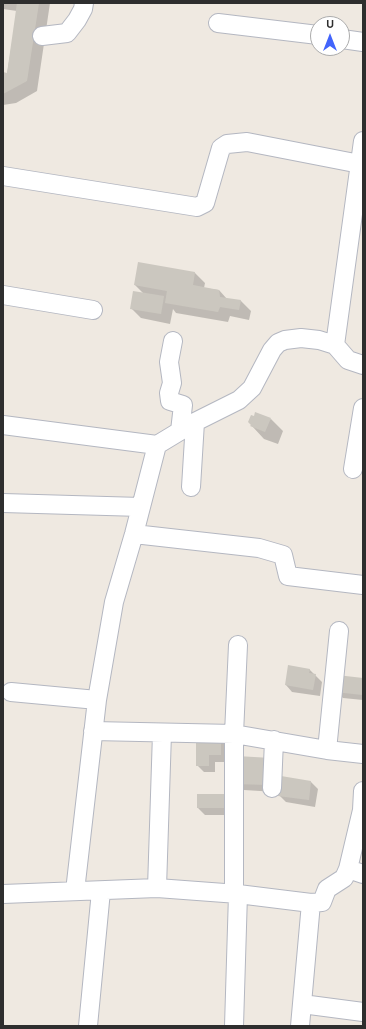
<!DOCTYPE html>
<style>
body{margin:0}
#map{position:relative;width:366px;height:1029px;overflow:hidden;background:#efe9e1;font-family:Figtree,sans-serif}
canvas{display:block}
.frame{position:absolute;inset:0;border:4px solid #2e2e2e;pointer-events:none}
.north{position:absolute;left:310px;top:16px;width:40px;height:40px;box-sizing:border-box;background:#fff;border:1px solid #ababab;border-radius:50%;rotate:0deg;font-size:11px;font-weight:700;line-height:16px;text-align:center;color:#2e2e2e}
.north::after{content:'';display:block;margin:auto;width:14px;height:18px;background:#4264fb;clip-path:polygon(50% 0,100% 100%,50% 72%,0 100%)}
</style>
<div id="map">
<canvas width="366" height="1029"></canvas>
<div class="frame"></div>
<div class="north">U</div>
</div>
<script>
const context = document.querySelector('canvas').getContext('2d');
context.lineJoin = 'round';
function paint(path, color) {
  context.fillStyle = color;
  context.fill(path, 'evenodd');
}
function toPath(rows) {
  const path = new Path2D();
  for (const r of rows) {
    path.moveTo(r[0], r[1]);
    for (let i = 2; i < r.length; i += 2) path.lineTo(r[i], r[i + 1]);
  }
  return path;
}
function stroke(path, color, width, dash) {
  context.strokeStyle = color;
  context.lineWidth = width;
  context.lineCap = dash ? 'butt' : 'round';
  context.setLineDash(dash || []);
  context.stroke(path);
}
const shadow = toPath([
 [3,3,50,3,37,91,16,103,3,105,3,73,7,74,17,11,3,9],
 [139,263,195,273,205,283,204,288,219,290,227,299,241,301,251,311,249,320,230,316,228,322,176,313,173,309,170,324,141,318,131,308,144,294,135,285],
 [271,419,283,431,278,444,264,439,252,426],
 [309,669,322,682,320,696,292,692,286,685],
 [363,679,363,700,343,698,336,691],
 [221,739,228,746,228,762,215,762,215,772,204,772,197,765],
 [238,757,276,792,244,790,237,783],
 [282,777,311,782,318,789,315,807,286,802,279,795],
 [236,802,236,815,205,815,198,808]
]);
const building = toPath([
 [17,3,39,3,27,81,3,94,3,72,7,73],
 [138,262,195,272,193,285,219,290,220,297,241,300,239,310,220,307,218,312,165,303,167,291,134,285],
 [133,291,164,296,161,314,130,309],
 [255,412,271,418,265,432,250,426,251,425,248,422,251,415,254,416],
 [288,665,310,669,309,673,316,674,313,690,285,685],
 [337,675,363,678,363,695,335,692],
 [196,738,221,738,221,755,209,755,209,766,196,766],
 [237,756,271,758,269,785,236,784],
 [281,776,311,781,309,800,278,796],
 [197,794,230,794,230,808,197,808]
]);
const minor = toPath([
 [218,23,318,35],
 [42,36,67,33,77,20,83,9,84,3],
 [342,39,363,42],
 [3,176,197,207,205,203,221,148,227,144,247,142,360,164],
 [3,295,93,310],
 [173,341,169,362,172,383,169,393,170,401,183,405,180,431],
 [335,345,363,141],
 [3,425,157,445,195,422,239,400,252,388,272,350,278,343,285,340,301,338,319,340,335,345,348,360,363,365],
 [353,469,363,408],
 [191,487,195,422],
 [3,503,141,507],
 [134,534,259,548,283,555,288,576,363,585],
 [11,692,97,700],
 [93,731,234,734,327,750,363,754],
 [327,750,339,631],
 [272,788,274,740],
 [348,869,362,810,363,791],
 [157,888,162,733],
 [75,891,97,700,114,602,134,534,157,445],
 [3,894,157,888,238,894,311,903,322,902,327,889,344,878,348,869,363,874],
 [302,1004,363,1012],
 [88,1026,101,891],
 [234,1026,238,894,234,890,234,734,238,645],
 [300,1026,311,903]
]);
paint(shadow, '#0003');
paint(building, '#cbc7bf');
stroke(minor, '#b4b7c1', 20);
stroke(minor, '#fff', 18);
</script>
